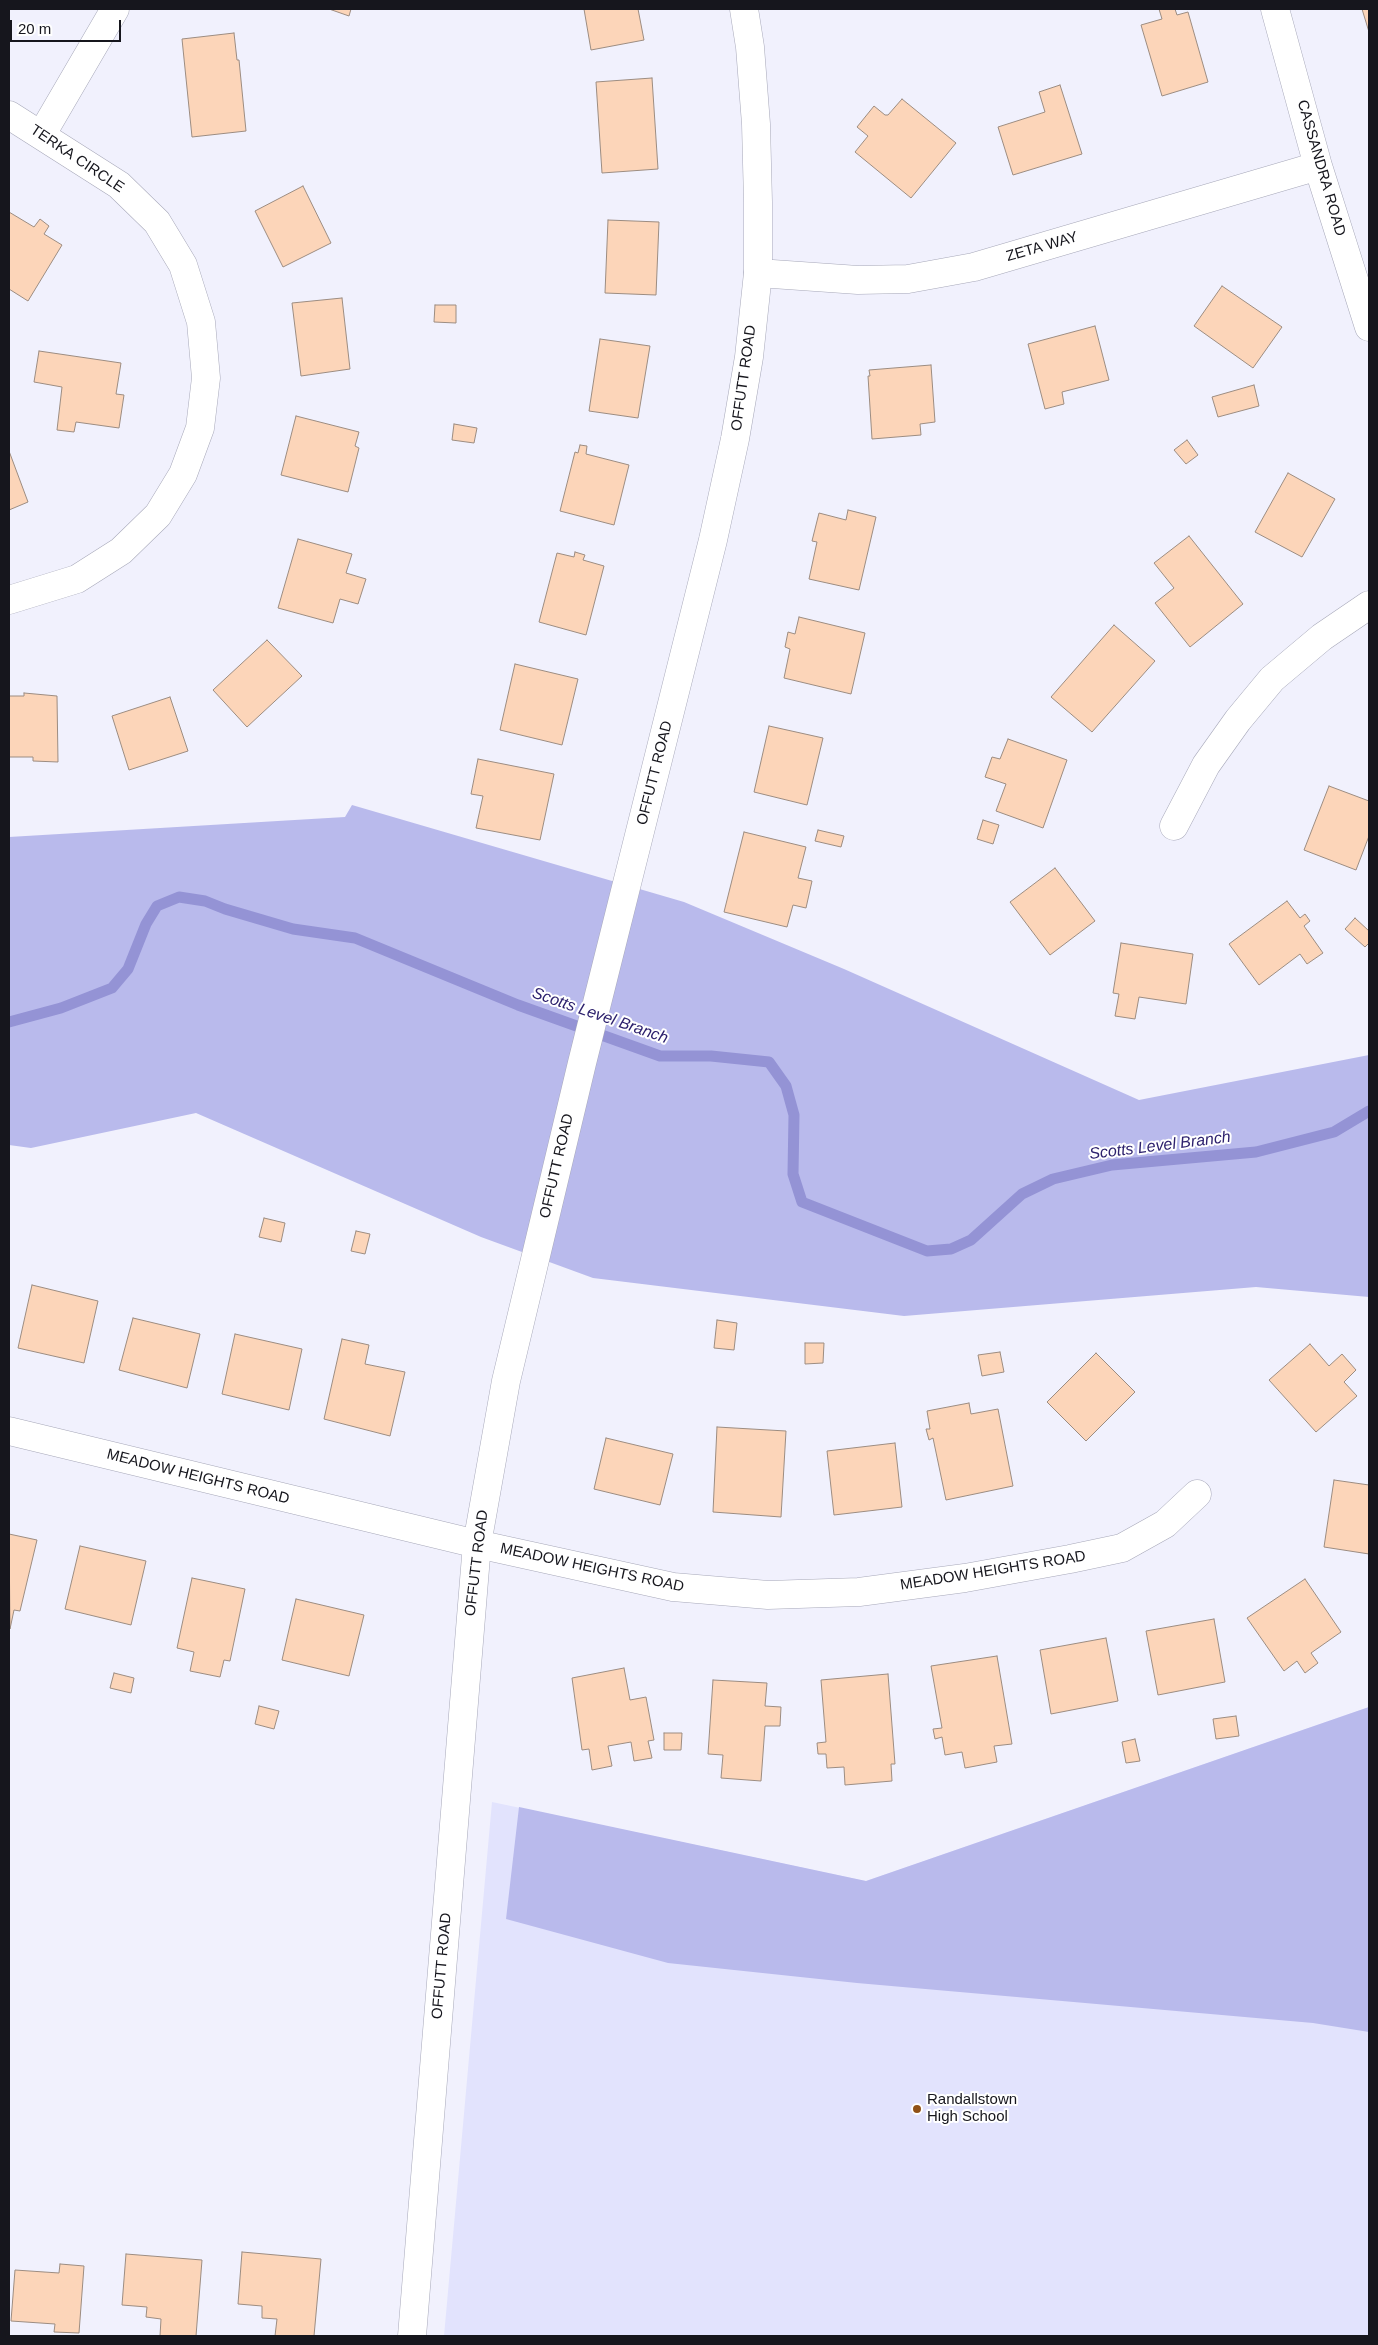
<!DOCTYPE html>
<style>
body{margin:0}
#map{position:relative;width:1378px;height:2345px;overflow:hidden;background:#f1f1fd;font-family:Arial,sans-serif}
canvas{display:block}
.frame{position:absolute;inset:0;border:10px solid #16161d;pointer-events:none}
.scale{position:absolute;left:10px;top:20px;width:111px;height:22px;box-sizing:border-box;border:2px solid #16161d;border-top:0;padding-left:6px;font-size:15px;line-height:18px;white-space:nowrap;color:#16161d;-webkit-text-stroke:4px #fff;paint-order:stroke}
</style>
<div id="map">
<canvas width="1378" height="2345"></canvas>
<div class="frame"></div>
<div class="scale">20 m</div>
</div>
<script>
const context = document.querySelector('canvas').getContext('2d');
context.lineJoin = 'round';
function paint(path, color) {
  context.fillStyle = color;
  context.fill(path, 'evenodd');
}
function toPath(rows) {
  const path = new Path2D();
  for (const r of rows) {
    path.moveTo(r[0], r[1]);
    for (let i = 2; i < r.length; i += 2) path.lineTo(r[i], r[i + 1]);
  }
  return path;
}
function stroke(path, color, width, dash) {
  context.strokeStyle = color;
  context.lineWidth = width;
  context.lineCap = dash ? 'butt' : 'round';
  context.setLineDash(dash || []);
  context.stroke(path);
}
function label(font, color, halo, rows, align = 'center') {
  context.font = font + ' Arial,sans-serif';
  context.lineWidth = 4;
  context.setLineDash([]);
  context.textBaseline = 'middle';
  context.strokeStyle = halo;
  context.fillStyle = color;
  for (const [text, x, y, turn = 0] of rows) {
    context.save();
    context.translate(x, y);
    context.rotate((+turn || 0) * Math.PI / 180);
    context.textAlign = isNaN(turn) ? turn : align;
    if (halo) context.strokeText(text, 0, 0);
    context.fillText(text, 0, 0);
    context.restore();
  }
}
const built = toPath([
 [1369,1707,1369,2336,444,2336,492,1802,866,1881]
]);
const green = toPath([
 [352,805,684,902,844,969,1139,1100,1369,1055,1369,1297,1256,1287,904,1316,593,1278,481,1237,196,1113,31,1148,9,1145,9,837,345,817],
 [1369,1707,1369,2032,1313,2023,857,1983,668,1963,506,1919,519,1807,866,1881]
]);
const stream = toPath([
 [9,1022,61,1008,112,988,128,969,146,924,157,906,179,897,205,901,225,909,293,929,355,938,518,1005,660,1056,711,1056,769,1062,786,1086,794,1115,793,1174,802,1202,927,1251,951,1249,971,1240,1022,1194,1053,1179,1112,1165,1256,1152,1334,1132,1369,1111]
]);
const building = toPath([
 [329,9,351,9,349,16,329,9],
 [584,9,638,9,644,40,591,50,584,9],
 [1159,9,1175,9,1177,15,1188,12,1208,82,1162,96,1141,25,1162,19,1159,9],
 [1362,9,1369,9,1369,32,1362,9],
 [234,33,237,60,239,60,246,131,192,137,182,39,234,33],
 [652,78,658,169,602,173,596,82,652,78],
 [1060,85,1082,154,1013,175,998,127,1045,112,1039,92,1060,85],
 [902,99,956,143,911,198,855,152,868,136,857,127,874,106,885,115,888,115,902,99],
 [303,186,331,243,283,267,255,211,303,186],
 [9,212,34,227,40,219,49,226,44,234,62,245,28,301,9,289,9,212],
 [608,220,659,222,656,295,605,293,608,220],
 [1222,286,1282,327,1253,368,1194,326,1222,286],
 [342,298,350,369,301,376,292,303,342,298],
 [435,305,456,305,456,323,434,322,435,305],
 [1095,326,1109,380,1062,392,1064,404,1045,409,1028,344,1095,326],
 [600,339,650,346,638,418,589,411,600,339],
 [39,351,121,363,116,394,124,395,119,428,76,422,74,432,57,430,62,387,34,382,39,351],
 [931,365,935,422,920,424,921,435,872,439,868,376,870,376,869,370,931,365],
 [1254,385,1259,406,1218,417,1212,397,1254,385],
 [296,416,359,432,355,446,359,448,348,492,281,475,296,416],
 [454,424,477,428,474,443,452,440,454,424],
 [1187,440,1198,455,1186,464,1174,450,1187,440],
 [580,445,587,446,586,454,629,465,614,525,560,511,575,452,578,453,580,445],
 [9,451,28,502,9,510,9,451],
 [1288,473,1335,499,1302,557,1255,532,1288,473],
 [848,510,876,517,859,590,809,579,817,542,812,541,819,513,846,520,848,510],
 [1189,536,1243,604,1190,647,1155,603,1174,588,1154,563,1189,536],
 [298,539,352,554,346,573,366,579,358,604,340,599,333,623,278,608,298,539],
 [575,552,585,555,583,560,604,566,586,635,539,622,557,553,574,557,575,552],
 [799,617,865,633,851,694,784,678,790,649,785,647,788,632,795,634,799,617],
 [1114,625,1155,661,1092,732,1051,697,1114,625],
 [267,640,302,676,247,727,213,690,267,640],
 [515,664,578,679,562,745,500,730,515,664],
 [24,693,57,696,58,762,33,761,33,757,9,757,9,696,24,696,24,693],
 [170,697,188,751,129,770,112,716,170,697],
 [769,726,823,738,807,805,754,792,769,726],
 [1008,739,1067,760,1043,828,996,811,1006,784,985,777,992,757,1000,759,1008,739],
 [478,759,554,774,540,840,476,828,483,796,471,794,478,759],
 [1329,786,1369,801,1369,836,1356,870,1304,850,1329,786],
 [983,820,999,825,993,844,977,839,983,820],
 [818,830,844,836,841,847,815,841,818,830],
 [744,832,806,847,798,878,812,881,806,908,793,905,787,927,724,912,744,832],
 [1055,868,1095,921,1050,955,1010,902,1055,868],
 [1287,901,1300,918,1305,914,1310,921,1304,926,1323,953,1307,964,1300,954,1259,985,1229,944,1287,901],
 [1355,918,1369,931,1369,943,1365,947,1345,929,1355,918],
 [1121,943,1193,954,1186,1004,1139,997,1135,1019,1115,1016,1119,994,1113,993,1121,943],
 [264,1218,285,1223,281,1242,259,1237,264,1218],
 [356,1231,370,1234,365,1254,351,1251,356,1231],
 [32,1285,98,1301,84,1363,18,1348,32,1285],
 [133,1318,200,1334,187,1388,119,1370,133,1318],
 [717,1320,737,1323,734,1350,714,1348,717,1320],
 [235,1334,302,1349,289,1410,222,1394,235,1334],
 [342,1339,369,1345,365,1364,405,1372,390,1436,324,1419,342,1339],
 [805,1343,824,1343,823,1363,805,1364,805,1343],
 [1310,1344,1329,1366,1342,1354,1356,1370,1344,1382,1357,1396,1316,1432,1269,1380,1310,1344],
 [1000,1352,1004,1372,982,1376,978,1355,1000,1352],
 [1096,1353,1135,1392,1086,1441,1047,1402,1096,1353],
 [969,1403,971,1414,998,1409,1013,1486,946,1500,933,1438,929,1440,926,1429,930,1429,927,1411,969,1403],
 [717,1427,786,1431,781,1517,713,1512,717,1427],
 [606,1438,673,1454,660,1505,594,1489,606,1438],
 [895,1443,902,1507,834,1515,827,1451,895,1443],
 [1334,1480,1369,1485,1369,1554,1324,1547,1334,1480],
 [9,1534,37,1540,20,1611,14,1610,10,1629,9,1534],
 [80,1546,146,1561,131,1625,65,1609,80,1546],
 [192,1578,245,1589,230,1661,224,1660,220,1677,190,1671,194,1652,177,1648,192,1578],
 [1305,1579,1341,1632,1311,1653,1318,1663,1305,1673,1297,1661,1284,1671,1247,1618,1305,1579],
 [296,1599,364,1615,349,1676,282,1660,296,1599],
 [1214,1619,1225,1682,1158,1695,1146,1631,1214,1619],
 [1106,1638,1118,1701,1051,1714,1040,1650,1106,1638],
 [997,1656,1012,1744,994,1746,997,1762,965,1768,962,1752,945,1755,942,1737,935,1739,933,1729,942,1728,931,1666,997,1656],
 [624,1668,630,1700,646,1697,654,1740,648,1741,652,1758,634,1761,631,1742,608,1746,612,1766,592,1770,589,1749,582,1750,572,1678,624,1668],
 [114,1673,134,1678,131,1693,110,1688,114,1673],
 [888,1674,895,1764,891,1764,892,1781,845,1785,844,1767,827,1768,826,1754,818,1754,817,1743,826,1742,821,1680,888,1674],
 [713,1680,767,1683,765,1706,781,1707,780,1726,765,1726,761,1781,721,1778,723,1755,708,1754,713,1680],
 [259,1706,279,1711,274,1729,255,1724,259,1706],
 [1236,1716,1239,1736,1216,1739,1213,1719,1236,1716],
 [664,1733,682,1733,681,1750,664,1750,664,1733],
 [1135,1739,1140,1761,1126,1763,1122,1742,1135,1739],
 [242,2252,321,2259,314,2336,275,2336,277,2319,262,2318,262,2306,238,2304,242,2252],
 [126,2254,202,2260,196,2336,160,2336,161,2319,146,2317,147,2307,122,2305,126,2254],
 [60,2264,84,2266,79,2333,54,2332,55,2324,11,2321,15,2270,59,2273,60,2264]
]);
const minor = toPath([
 [1275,9,1318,166,1369,327],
 [9,115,119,185,157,222,183,265,201,322,206,378,200,428,183,474,158,515,121,551,77,579,9,600],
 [42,134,115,9],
 [758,273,858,280,908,279,974,267,1318,166],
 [1174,826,1206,765,1238,720,1272,679,1322,637,1369,605],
 [9,1431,477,1544,673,1587,768,1595,859,1592,965,1578,1070,1559,1122,1548,1165,1524,1197,1494]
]);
const tertiary = toPath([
 [412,2336,477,1544,506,1381,582,1063,713,540,735,439,749,357,758,273,758,202,756,124,750,47,744,9]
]);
const markers = [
 [917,2109,5,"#905117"]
];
const streetNames = [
 ["TERKA CIRCLE",77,159,34],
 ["CASSANDRA ROAD",1321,168,74],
 ["ZETA WAY",1042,247,-16],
 ["OFFUTT ROAD",744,378,-82],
 ["OFFUTT ROAD",655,773,-76],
 ["OFFUTT ROAD",557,1166,-77],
 ["MEADOW HEIGHTS ROAD",198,1477,14],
 ["OFFUTT ROAD",477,1563,-83],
 ["MEADOW HEIGHTS ROAD",592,1568,12],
 ["MEADOW HEIGHTS ROAD",993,1571,-9],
 ["OFFUTT ROAD",442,1966,-85]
];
const poiNames = [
 ["Randallstown",927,2100],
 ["High School",927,2117]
];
const waterNames = [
 ["Scotts Level Branch",600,1016,19],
 ["Scotts Level Branch",1160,1146,-7]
];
paint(built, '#e2e3fd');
paint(green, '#b9baec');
stroke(stream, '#9493d5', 11);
paint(building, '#fcd5b9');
stroke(building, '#9c8c81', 1);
stroke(minor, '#a7a8b9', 29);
stroke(tertiary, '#a7a8b9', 29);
stroke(minor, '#fff', 28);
stroke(tertiary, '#fff', 28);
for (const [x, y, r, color] of markers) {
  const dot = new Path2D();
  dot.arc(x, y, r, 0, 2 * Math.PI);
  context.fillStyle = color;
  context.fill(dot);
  stroke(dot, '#fff', 2);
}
label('15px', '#16161d', '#fff', streetNames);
label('15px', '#16161d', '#fff', poiNames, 'left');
label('italic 16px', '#2d216d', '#fff', waterNames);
</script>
